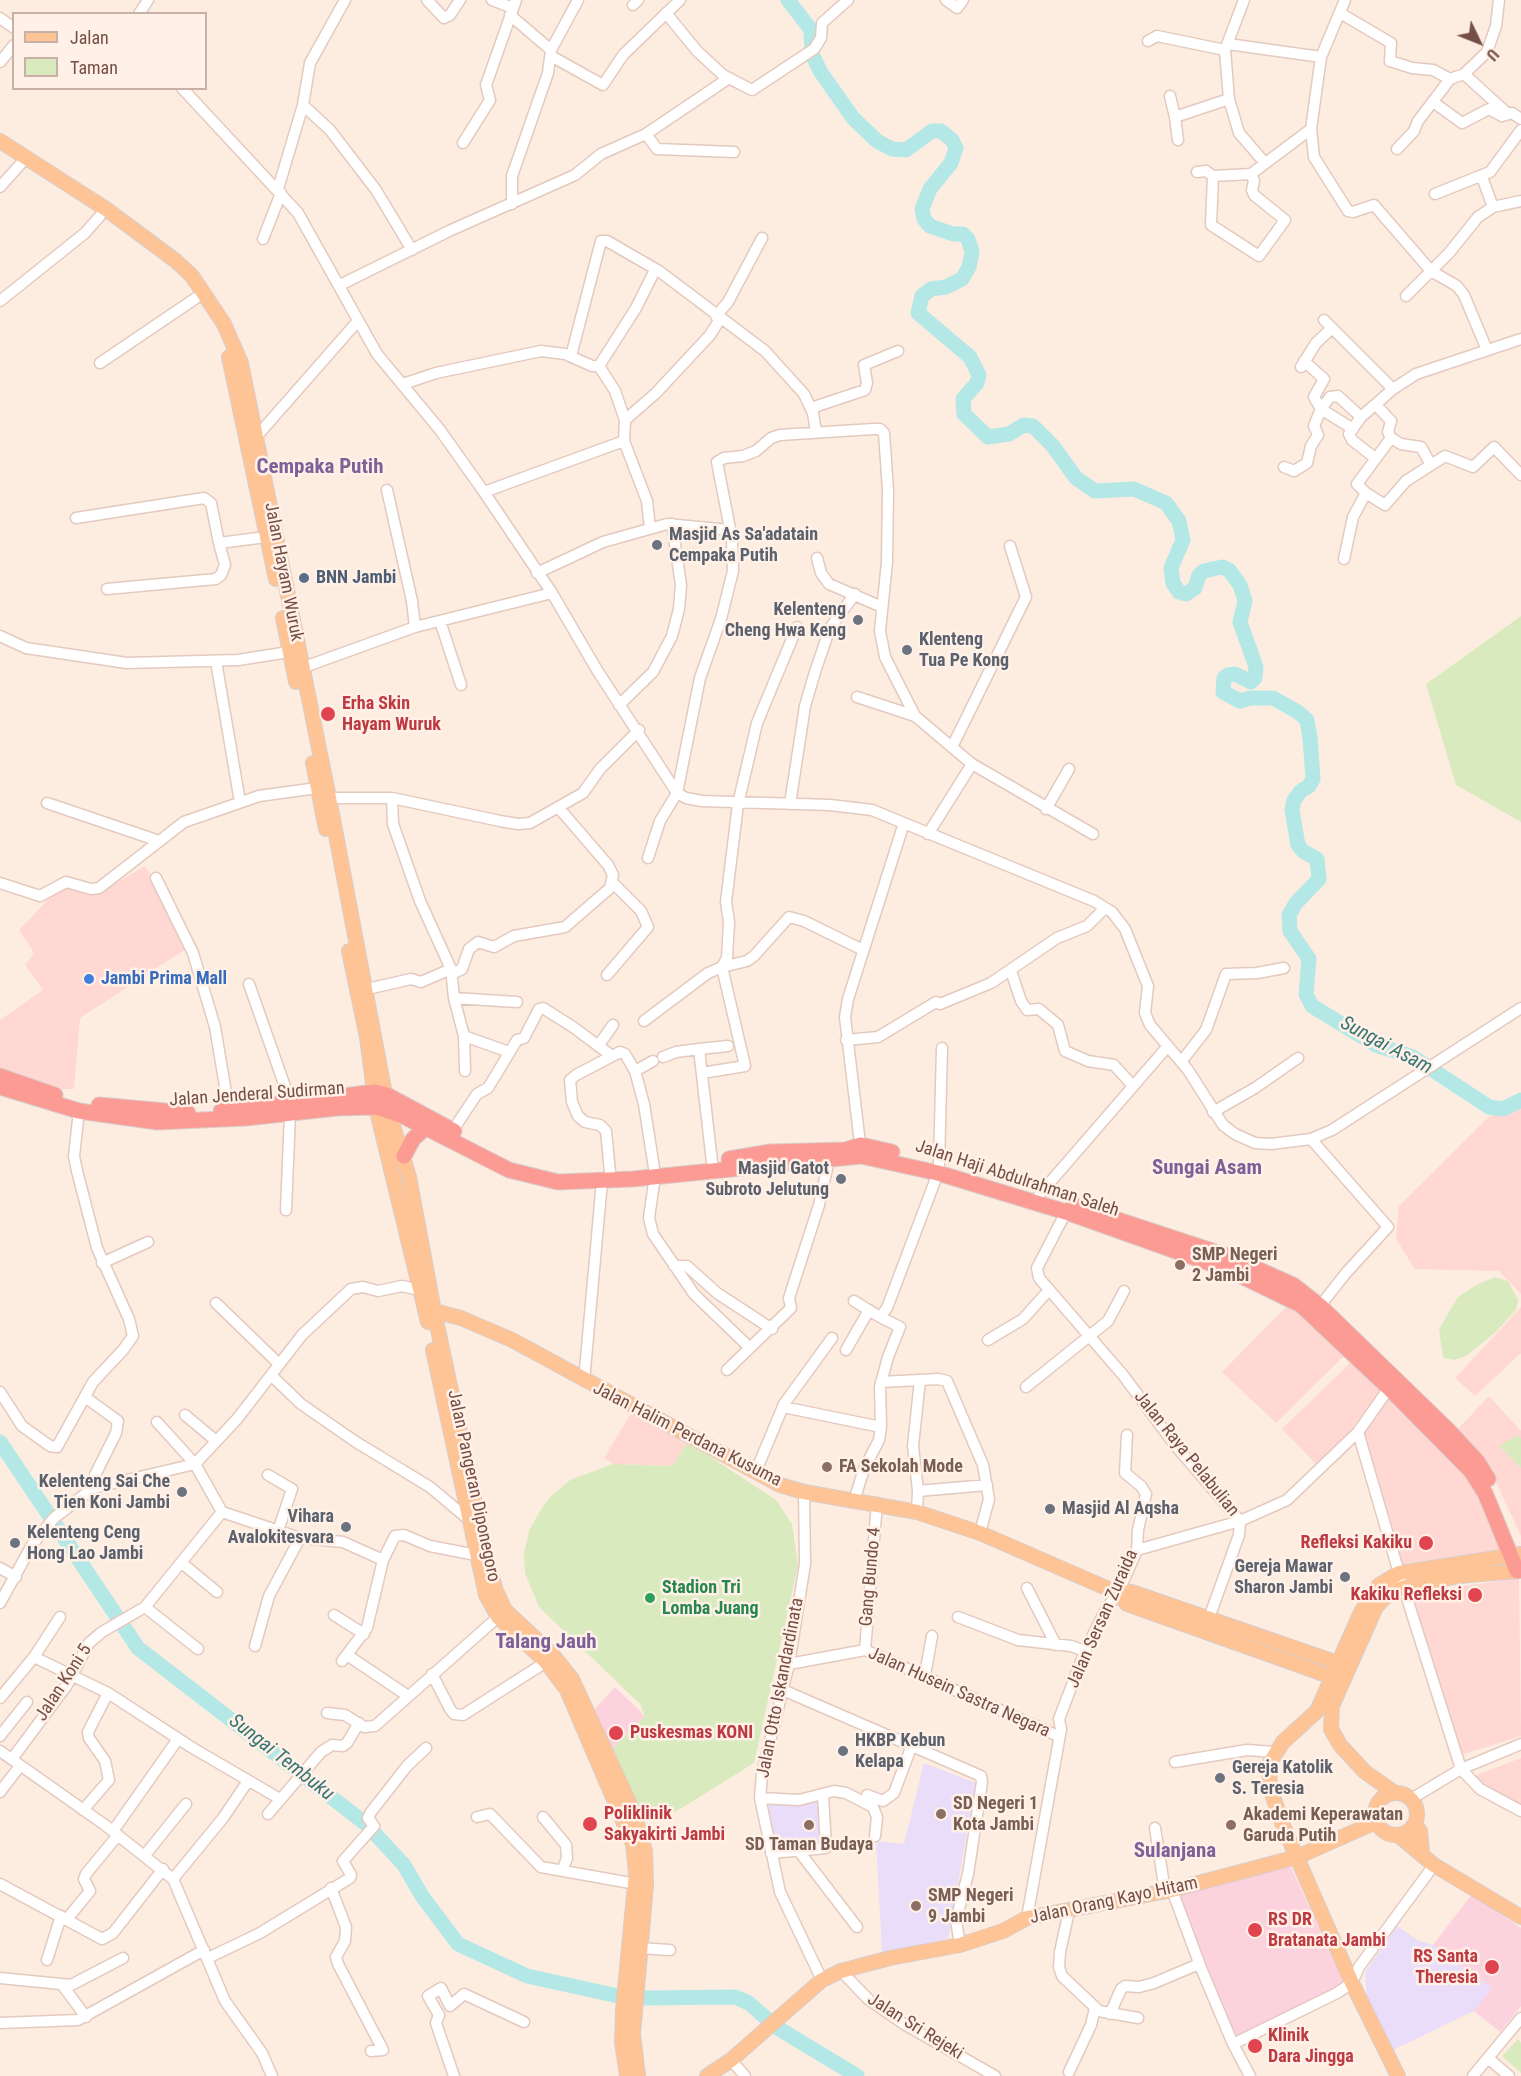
<!DOCTYPE html>
<style>
body{margin:0}
#map{position:relative;width:1521px;height:2076px;overflow:hidden;background:#fdede0;font-family:"Roboto Condensed",sans-serif}
canvas{display:block}
.legend{position:absolute;left:12px;top:12px;width:195px;height:78px;box-sizing:border-box;background:#fff1e7;border:2px solid #c8b0a7;margin:0;padding:8px 10px;list-style:none;font-size:18px;color:#754e46}
.legend li{display:flex;align-items:center;gap:12px;height:30px}
.legend b{width:30px;border:2px solid #c8b0a7}
.north{position:absolute;left:1449px;top:12px;width:60px;height:60px;-webkit-text-stroke:4px #fff1e7;paint-order:stroke;rotate:133deg;font-size:16px;font-weight:700;line-height:24px;text-align:center;color:#754e46}
.north::after{content:'';display:block;margin:auto;width:21px;height:27px;background:#754e46;clip-path:polygon(50% 0,100% 100%,50% 72%,0 100%)}
</style>
<div id="map">
<canvas width="1521" height="2076"></canvas>
<ul class="legend">
<li><b style="height:8px;background:#ffc495"></b>Jalan</li>
<li><b style="height:16px;background:#d9ebbe"></b>Taman</li>
</ul>
<div class="north">U</div>
</div>
<script>
const context = document.querySelector('canvas').getContext('2d');
context.lineJoin = 'round';
function paint(path, color) {
  context.fillStyle = color;
  context.fill(path, 'evenodd');
}
function toPath(rows) {
  const path = new Path2D();
  for (const r of rows) {
    if (r.length === 3) {
      path.moveTo(r[0] + r[2], r[1]);
      path.arc(r[0], r[1], r[2], 0, 2 * Math.PI);
      continue;
    }
    path.moveTo(r[0], r[1]);
    for (let i = 2; i < r.length; i += 2) path.lineTo(r[i], r[i + 1]);
  }
  return path;
}
function stroke(path, color, width, dash) {
  context.strokeStyle = color;
  context.lineWidth = width;
  context.lineCap = dash ? 'butt' : 'round';
  context.setLineDash(dash || []);
  context.stroke(path);
}
function label(font, color, halo, rows, align = 'center') {
  context.font = font + ' "Roboto Condensed",sans-serif';
  context.lineWidth = 5;
  context.setLineDash([]);
  context.textBaseline = 'middle';
  context.strokeStyle = halo;
  context.fillStyle = color;
  for (const [text, x, y, turn = 0] of rows) {
    context.save();
    context.translate(x, y);
    context.rotate((+turn || 0) * Math.PI / 180);
    context.textAlign = isNaN(turn) ? turn : align;
    if (halo) context.strokeText(text, 0, 0);
    context.fillText(text, 0, 0);
    context.restore();
  }
}
const commercial = toPath([
 [145,866,162,893,186,949,80,1018,74,1089,62,1089,61,1096,0,1075,0,1020,43,990,25,965,34,953,19,930,59,888,72,882,95,895],
 [1521,1103,1521,1294,1499,1271,1415,1269,1396,1239,1399,1206,1489,1117],
 [1289,1304,1345,1355,1276,1423,1222,1372],
 [1521,1307,1521,1353,1475,1396,1455,1378],
 [1352,1361,1382,1389,1350,1431,1316,1464,1282,1429],
 [1388,1396,1468,1473,1502,1549,1396,1565,1359,1435],
 [1489,1396,1521,1431,1521,1536,1496,1482,1480,1458,1455,1432],
 [632,1412,688,1442,672,1466,613,1464,604,1458],
 [1519,1578,1521,1736,1455,1757,1410,1594],
 [1521,1758,1521,1806,1477,1788,1476,1775]
]);
const education = toPath([
 [924,1763,976,1783,948,1939,882,1952,876,1841,904,1844],
 [822,1796,826,1848,774,1851,767,1801],
 [1397,1926,1417,1940,1433,1945,1492,1988,1474,2011,1391,2051,1367,1999,1365,1972]
]);
const medical = toPath([
 [615,1687,645,1716,611,1750,594,1710],
 [1291,1867,1344,1984,1232,2039,1176,1894],
 [1472,1894,1521,1928,1521,2006,1500,2032,1474,2011,1492,1988,1433,1945]
]);
const green = toPath([
 [1521,616,1521,822,1456,785,1426,684],
 [1495,1277,1508,1281,1518,1300,1516,1310,1495,1333,1466,1356,1455,1360,1443,1358,1439,1329,1458,1297,1476,1285],
 [1518,1435,1521,1439,1521,1468,1499,1446],
 [688,1442,776,1500,792,1524,798,1566,754,1763,677,1811,643,1820,611,1750,645,1716,640,1704,539,1607,525,1573,524,1553,529,1531,538,1514,549,1498,570,1480,613,1464,672,1466],
 [1518,2039,1521,2043,1521,2073,1502,2056]
]);
const river = toPath([
 [788,0,811,30,812,54,820,71,853,118,877,141,892,149,906,150,932,131,941,131,952,140,956,148,951,163,930,189,922,209,924,219,930,226,953,234,963,234,968,239,972,252,969,267,962,279,946,287,931,289,922,296,918,313,970,357,979,375,977,383,963,399,964,414,988,437,1009,434,1024,425,1033,426,1053,446,1076,478,1095,491,1134,489,1166,503,1179,521,1183,540,1171,568,1173,583,1179,592,1186,594,1195,588,1199,575,1204,571,1222,567,1229,570,1240,585,1245,601,1240,622,1256,667,1255,678,1251,682,1235,674,1228,675,1224,678,1223,692,1240,701,1250,698,1273,698,1298,712,1307,720,1310,738,1313,779,1309,786,1301,791,1294,800,1292,810,1298,845,1303,851,1317,859,1319,879,1296,903,1289,915,1290,931,1309,959,1306,994,1312,1006,1376,1045,1413,1057,1489,1107,1503,1109,1521,1100],
 [0,1442,138,1648,366,1824,404,1865,422,1896,458,1944,527,1976,618,1996],
 [643,1998,735,1997,749,2003,776,2027,857,2076]
]);
const minor = toPath([
 [427,0,444,18,450,15,460,0],
 [492,0,513,8],
 [946,0,957,8,963,0],
 [1345,0,1321,57,1311,129,1314,157,1348,211,1353,212,1374,205,1431,271,1457,286,1464,295,1487,350],
 [633,5,638,0],
 [666,13,697,51,723,75,752,90,814,49,821,38,822,23,848,0],
 [1340,13,1391,43,1390,61,1412,68,1433,70,1450,79],
 [139,14,148,0],
 [510,15,551,50],
 [0,18,14,28],
 [1148,41,1157,36,1225,50],
 [1228,44,1321,57],
 [551,56,603,85,623,55,680,0],
 [0,62,14,45],
 [1464,74,1508,114],
 [182,88,298,213,377,354,440,430,484,492,552,593,597,670,677,793,686,798,702,801,830,805,872,810,1094,901,1112,912,1125,929,1148,986,1145,1013,1150,1025,1188,1070,1223,1125,1235,1134,1255,1143,1271,1144,1311,1139,1332,1130,1521,1008],
 [1170,96,1175,117],
 [1229,99,1239,133,1265,163],
 [1433,102,1462,123,1489,109,1502,116,1512,113,1521,119],
 [303,105,330,130,376,190,412,250],
 [646,134,657,149,734,152],
 [1178,140,1175,117,1229,99,1225,50,1244,0],
 [463,143,490,100,486,85,516,0],
 [1397,149,1414,131,1418,121,1450,79,1464,74,1487,52,1496,26,1499,0],
 [1197,172,1206,171,1213,176,1251,174,1311,129],
 [1213,176,1211,225,1259,256,1285,220,1254,195,1252,190,1254,181,1251,174],
 [1482,177,1493,207],
 [0,187,26,158],
 [278,189,303,105,310,63,345,0],
 [1435,194,1490,172,1521,130],
 [512,204,512,176,548,73,551,50,578,0],
 [263,239,281,193],
 [340,285,449,231,575,175,601,154,646,134,729,78],
 [1406,296,1449,253,1478,217,1493,207,1521,201],
 [0,301,85,233,100,216],
 [716,316,728,302,762,238],
 [1324,320,1393,389],
 [571,356,601,241,607,241,659,271],
 [1304,361,1324,379,1314,397,1321,409,1330,397,1338,396,1361,417],
 [100,363,196,298],
 [599,366,615,391,625,420],
 [1301,367,1316,343,1332,328],
 [403,384,436,373,541,351,565,354,592,366,599,366,636,308,654,272,659,271,765,351,804,394,813,413,816,432],
 [1376,405,1391,421,1388,432,1391,438,1401,444,1421,447,1431,465],
 [811,408,865,390,867,383,864,365,898,351],
 [257,436,357,322],
 [1391,438,1357,484,1366,493,1385,505,1406,481,1445,456,1473,467,1494,447,1521,475],
 [1375,458,1352,440,1349,434,1361,417,1393,389,1416,374,1521,339],
 [1284,467,1294,471,1307,463,1311,446,1318,435,1314,426,1321,409,1353,429],
 [387,490,412,601,415,627],
 [484,492,624,441],
 [76,518,204,498,211,503,219,543],
 [650,528,647,501,624,441,625,420,656,393,710,335,720,319],
 [817,558,821,573,829,584,882,607],
 [1344,559,1353,517,1366,493],
 [537,573,603,542,667,524,730,530],
 [107,589,216,579,221,575,225,565,219,543,266,537],
 [440,621,461,685],
 [0,636,26,648,127,663,238,660,295,651],
 [216,661,240,802],
 [296,670,415,627,552,593],
 [857,697,915,716],
 [619,705,653,672,672,636,679,609,681,585,672,524],
 [952,747,1026,597,1010,546],
 [329,798,392,798,500,821,518,824,530,823,583,793,600,769,639,730],
 [392,798,393,824,420,901,451,969,454,998,517,1002],
 [47,803,159,841],
 [790,804,805,706,815,672,830,628,855,594],
 [1046,809,1069,769],
 [928,834,972,764],
 [648,858,660,821,677,793,700,678,721,619,733,571,732,539,717,462,724,458,743,456,756,451,771,438,780,435,873,429,880,429,884,433,888,490,887,562,880,631,885,657,915,716,972,764,1093,834],
 [156,878,193,953,215,1027,229,1110],
 [0,883,40,896,66,882,91,889,99,888,184,822,259,796,317,788],
 [1011,971,1021,1001,1027,1010,1039,1009,1058,1025,1065,1051,1088,1061,1114,1065,1133,1086],
 [452,974,462,969,469,949,478,942,494,947,514,936,565,927,610,888,613,875,608,865,558,807],
 [607,975,648,927,641,911,613,883],
 [249,984,290,1101],
 [367,989,411,979,421,982,451,969],
 [454,998,464,1036,509,1052],
 [644,1021,708,973,722,967,727,958,729,922,726,902,738,804,757,723,797,627],
 [464,1036,465,1071],
 [846,1040,878,1037,936,1002,940,1004,991,983,1057,938,1087,926,1105,908],
 [598,1046,613,1025],
 [699,1049,728,1046],
 [663,1057,676,1052,699,1049,712,1162],
 [653,1061,635,1071,644,1104,654,1168],
 [1181,1062,1206,1030,1226,974,1257,973,1284,968],
 [702,1073,745,1066,722,967,747,961,754,956,789,917,804,921,863,950],
 [1213,1112,1255,1088,1298,1058],
 [453,1130,477,1094,488,1088,517,1040,524,1038,539,1009,543,1008,573,1027,612,1056],
 [1311,1139,1388,1227,1346,1273,1320,1306],
 [861,1152,845,1017,848,999,904,823],
 [939,1164,942,1048],
 [610,1172,606,1131,600,1125,585,1122,578,1116,572,1102,570,1080,576,1075,620,1052,625,1054,635,1071],
 [655,1176,649,1218,653,1234,694,1294,749,1347],
 [1039,1195,1168,1046],
 [286,1210,290,1114],
 [1066,1212,1037,1268,1039,1278,1123,1375,1175,1445,1240,1521,1239,1535,1209,1618],
 [102,1263,148,1242],
 [674,1266,687,1266,717,1293,772,1329],
 [854,1301,880,1317,887,1308,938,1173],
 [216,1303,279,1364],
 [988,1340,1023,1319,1049,1290],
 [846,1350,869,1310],
 [727,1370,791,1308,789,1298,819,1205,829,1160],
 [271,1375,301,1404,356,1442,430,1487,468,1519],
 [584,1381,602,1181],
 [881,1382,938,1379,947,1381,983,1465,989,1499,980,1533],
 [1026,1387,1108,1321,1124,1291],
 [1389,1388,1358,1432,1399,1573,1461,1769,1480,1789,1521,1811],
 [0,1392,22,1426,50,1446,57,1447,93,1382,123,1350,133,1336,129,1319,97,1248,77,1171,74,1156,79,1111],
 [85,1397,118,1421,116,1433,95,1475,93,1488],
 [783,1407,881,1427],
 [185,1415,215,1440],
 [157,1422,195,1464,222,1512],
 [756,1471,784,1404,832,1338],
 [268,1475,292,1489,278,1531],
 [918,1491,987,1485],
 [804,1492,805,1564,789,1664,762,1774,760,1798,780,1892,822,1980],
 [854,1501,864,1469,879,1440,881,1427,880,1387,888,1357,900,1327,880,1317],
 [222,1512,300,1538,343,1542,383,1560],
 [917,1512,918,1491,913,1446,920,1380],
 [1137,1550,1240,1521,1287,1500,1358,1432],
 [183,1564,217,1592],
 [0,1568,16,1577],
 [1027,1588,1056,1645],
 [0,1603,32,1545,54,1518,93,1488,195,1464,237,1419,302,1335,351,1289,363,1287,378,1291,402,1286,420,1290],
 [145,1607,198,1649],
 [334,1615,364,1634],
 [958,1617,1018,1640,1071,1646,1085,1651],
 [255,1646,269,1596,300,1538],
 [865,1650,877,1503],
 [347,1655,408,1696],
 [34,1657,108,1693,191,1747,280,1799],
 [342,1661,367,1628,383,1560,395,1536,404,1535,430,1546,476,1555],
 [789,1664,865,1650,1058,1736],
 [432,1674,450,1709,454,1714,463,1715,546,1662],
 [925,1675,932,1636],
 [783,1690,981,1776,982,1782,968,1874,956,1920,960,1945],
 [0,1698,34,1657,60,1617],
 [327,1713,345,1715,364,1727,375,1726,498,1617],
 [0,1736,27,1702],
 [0,1751,105,1825,173,1879,225,2001,262,2053,272,2076],
 [12,1759,67,1685,89,1643,102,1632,145,1607,222,1512],
 [1175,1762,1247,1750,1274,1752],
 [0,1792,20,1766],
 [867,1795,883,1801,894,1793,912,1745],
 [760,1798,799,1800,834,1791,846,1793,873,1807,877,1817,875,1836],
 [1411,1799,1461,1769,1521,1744],
 [83,1810,109,1780,105,1761,89,1738,88,1732,108,1693],
 [268,1814,321,1752,332,1745,343,1746,347,1743,359,1723],
 [477,1817,490,1814,541,1867,636,1884],
 [543,1817,566,1845,567,1858,563,1869],
 [1155,1828,1165,1891],
 [113,1831,178,1739],
 [798,1850,857,1927],
 [771,1853,826,1848,823,1795],
 [145,1855,186,1804],
 [173,1879,223,1818,248,1781],
 [0,1884,102,1939,113,1933,163,1869],
 [331,1888,346,1927,345,1941,336,1957,338,1964,383,2050,371,2051],
 [1172,1890,1201,1968,1233,2044,1250,2076],
 [1069,1911,1060,1952,1059,1967,1062,1976,1099,2011,1138,2018],
 [1027,1918,1061,1729,1059,1719,1085,1651,1106,1609,1118,1593,1137,1550,1138,1530,1146,1494,1141,1486,1125,1473,1127,1435],
 [67,1919,90,1891,84,1879,86,1874,118,1835],
 [639,1948,670,1950],
 [208,1958,260,1933,350,1878,351,1875,343,1861,374,1826,368,1818,371,1812,407,1766,426,1748],
 [47,1960,61,1916],
 [841,1971,869,2000,904,2024,995,2076],
 [0,1978,71,1985,123,1958],
 [63,1986,86,2017],
 [1110,2014,1121,1989,1125,1986,1139,1987,1154,1983,1199,1964],
 [0,2023,78,2020,204,1950],
 [1233,2044,1337,1993,1352,1983,1359,1967,1434,1865],
 [1488,2058,1509,2076],
 [731,2060,745,2076],
 [1069,2072,1091,2025,1095,2008],
 [454,2076,436,2023,439,2015,428,1996,441,1988,450,2006,464,1994,524,2022],
 [1473,2076,1521,2018]
]);
const major = toPath([
 [0,141,106,209,176,261,192,276,224,324,241,363,329,798,388,1110,409,1177,434,1311,488,1564,496,1591,505,1610,552,1654,572,1679,634,1813,645,1851,646,1885,633,2034,638,2076],
 [229,357,276,579],
 [283,618,296,682],
 [313,763,326,829],
 [349,951,367,1037,376,1107,428,1322],
 [434,1311,461,1318,512,1340,780,1485,804,1492,917,1512,980,1533,1118,1593,1132,1592,1338,1663],
 [433,1350,486,1595,498,1617,546,1662,567,1690,633,1844,636,1874,623,2010,622,2042,627,2076],
 [1118,1593,1127,1604,1332,1677],
 [1395,1793,1365,1772,1340,1745,1331,1729,1332,1706,1376,1607,1389,1593,1405,1587,1459,1576,1517,1571],
 [1396,1814,21],
 [1414,1825,1420,1831,1422,1853],
 [1398,1835,1434,1865,1521,1917],
 [707,2076,731,2060,822,1980,841,1971,890,1958,960,1945,1003,1931,1027,1918,1172,1890,1297,1857,1376,1822],
 [1398,2076,1352,1983,1284,1828,1270,1788,1269,1764,1283,1742,1317,1711,1361,1612,1379,1585,1399,1573,1521,1554]
]);
const highway = toPath([
 [0,1076,55,1095],
 [0,1087,79,1111,157,1122,246,1118,337,1108,376,1107,403,1116,509,1170,558,1182,633,1179,861,1156,938,1173,1066,1212,1229,1270,1301,1305,1389,1388,1471,1471,1485,1493,1517,1571,1521,1570],
 [99,1105,188,1113],
 [221,1111,375,1092,387,1095,454,1131],
 [404,1156,413,1139,425,1128],
 [729,1159,770,1152,845,1150,861,1145,892,1152],
 [1073,1205,1231,1257,1293,1285,1320,1306,1449,1431,1477,1461,1488,1479]
]);
const markers = [
 [657,545,6,"#6b7280"],
 [304,578,6,"#5c6f8a"],
 [858,620,6,"#6b7280"],
 [907,650,6,"#6b7280"],
 [328,714,8,"#e0444e"],
 [89,979,6,"#3f7fe0"],
 [841,1179,6,"#6b7280"],
 [1180,1265,6,"#8d6e63"],
 [827,1467,6,"#8d6e63"],
 [182,1492,6,"#6b7280"],
 [1050,1509,6,"#6b7280"],
 [346,1527,6,"#6b7280"],
 [15,1543,6,"#6b7280"],
 [1426,1543,8,"#e0444e"],
 [1345,1577,6,"#6b7280"],
 [1475,1595,8,"#e0444e"],
 [650,1598,6,"#2e9e5b"],
 [616,1733,8,"#e0444e"],
 [843,1751,6,"#6b7280"],
 [1220,1778,6,"#6b7280"],
 [941,1814,6,"#8d6e63"],
 [590,1824,8,"#e0444e"],
 [809,1825,6,"#8d6e63"],
 [1231,1825,6,"#8d6e63"],
 [916,1906,6,"#8d6e63"],
 [1255,1930,8,"#e0444e"],
 [1492,1967,8,"#e0444e"],
 [1255,2046,8,"#e0444e"]
];
const worshipNames = [
 ["Masjid As Sa'adatain",669,535],
 ["Cempaka Putih",669,556],
 ["Kelenteng",846,610,"right"],
 ["Cheng Hwa Keng",846,631,"right"],
 ["Klenteng",919,640],
 ["Tua Pe Kong",919,661],
 ["Masjid Gatot",829,1169,"right"],
 ["Subroto Jelutung",829,1190,"right"],
 ["Kelenteng Sai Che",170,1482,"right"],
 ["Tien Koni Jambi",170,1503,"right"],
 ["Masjid Al Aqsha",1062,1509],
 ["Vihara",334,1517,"right"],
 ["Avalokitesvara",334,1538,"right"],
 ["Kelenteng Ceng",27,1533],
 ["Hong Lao Jambi",27,1554],
 ["Gereja Mawar",1333,1567,"right"],
 ["Sharon Jambi",1333,1588,"right"],
 ["HKBP Kebun",855,1741],
 ["Kelapa",855,1762],
 ["Gereja Katolik",1232,1768],
 ["S. Teresia",1232,1789]
];
const streetNames = [
 ["Jalan Hayam Wuruk",283,572,79],
 ["Jalan Jenderal Sudirman",257,1095,-4],
 ["Jalan Haji Abdulrahman Saleh",1017,1179,18],
 ["Jalan Halim Perdana Kusuma",687,1435,27],
 ["Jalan Raya Pelabulian",1186,1454,51],
 ["Jalan Pangeran Diponegoro",473,1486,78],
 ["Gang Bundo 4",871,1577,-85],
 ["Jalan Sersan Zuraida",1103,1619,-66],
 ["Jalan Koni 5",64,1683,-57],
 ["Jalan Otto Iskandardinata",781,1688,-79],
 ["Jalan Husein Sastra Negara",959,1693,24],
 ["Jalan Orang Kayo Hitam",1114,1901,-12],
 ["Jalan Sri Rejeki",915,2027,32]
];
const serviceNames = [
 ["BNN Jambi",316,578]
];
const healthNames = [
 ["Erha Skin",342,704],
 ["Hayam Wuruk",342,725],
 ["Refleksi Kakiku",1412,1543,"right"],
 ["Kakiku Refleksi",1462,1595,"right"],
 ["Puskesmas KONI",630,1733],
 ["Poliklinik",604,1814],
 ["Sakyakirti Jambi",604,1835],
 ["RS DR",1268,1920],
 ["Bratanata Jambi",1268,1941],
 ["RS Santa",1478,1957,"right"],
 ["Theresia",1478,1978,"right"],
 ["Klinik",1268,2036],
 ["Dara Jingga",1268,2057]
];
const shopNames = [
 ["Jambi Prima Mall",101,979]
];
const educationNames = [
 ["SMP Negeri",1192,1255],
 ["2 Jambi",1192,1276],
 ["FA Sekolah Mode",839,1467],
 ["SD Negeri 1",953,1804],
 ["Kota Jambi",953,1825],
 ["Akademi Keperawatan",1243,1815],
 ["Garuda Putih",1243,1836],
 ["SD Taman Budaya",809,1845,"center"],
 ["SMP Negeri",928,1896],
 ["9 Jambi",928,1917]
];
const leisureNames = [
 ["Stadion Tri",662,1588],
 ["Lomba Juang",662,1609]
];
const waterNames = [
 ["Sungai Asam",1386,1046,28],
 ["Sungai Tembuku",281,1758,38]
];
const quarterNames = [
 ["Cempaka Putih",320,468],
 ["Sungai Asam",1207,1169],
 ["Talang Jauh",546,1643],
 ["Sulanjana",1175,1852]
];
paint(commercial, '#ffd8d3');
paint(education, '#eaddf9');
paint(medical, '#fcd2df');
paint(green, '#d9ebbe');
stroke(river, '#b4e8e6', 15);
stroke(minor, '#e4c9bf', 13);
stroke(major, '#d8cdcb', 16);
stroke(highway, '#d8cdcb', 17);
stroke(minor, '#fff', 10);
stroke(major, '#ffc495', 14);
stroke(highway, '#fc9b93', 15);
for (const [x, y, r, color] of markers) {
  const dot = new Path2D();
  dot.arc(x, y, r, 0, 2 * Math.PI);
  context.fillStyle = color;
  context.fill(dot);
  stroke(dot, '#fff1e7', 2);
}
label('bold 18px', '#5b616d', '#fff1e7', worshipNames, 'left');
label('18px', '#754e46', '#fff1e7', streetNames);
label('bold 18px', '#4e5e75', '#fff1e7', serviceNames, 'left');
label('bold 18px', '#be3a42', '#fff1e7', healthNames, 'left');
label('bold 18px', '#366cbe', '#fff1e7', shopNames, 'left');
label('bold 18px', '#785e54', '#fff1e7', educationNames, 'left');
label('bold 18px', '#27864d', '#fff1e7', leisureNames, 'left');
label('italic 20px', '#367574', '#fff1e7', waterNames);
label('bold 21px', '#7c6199', '#fff1e7', quarterNames);
</script>
